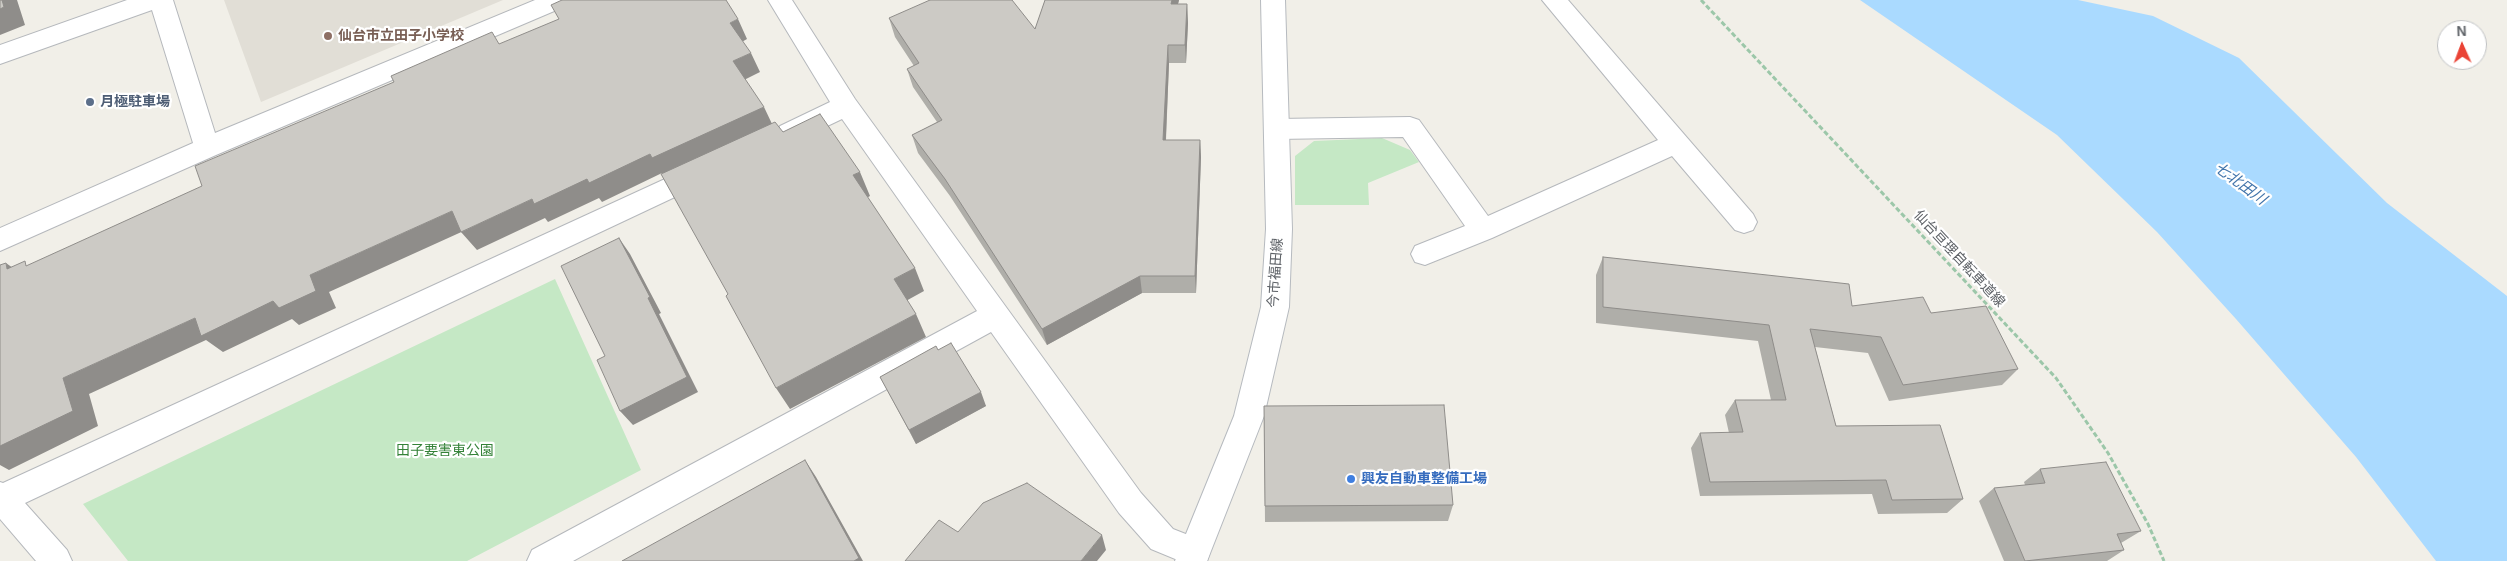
<!DOCTYPE html>
<meta charset="utf-8">
<style>
body{margin:0}
#map{position:relative;width:2507px;height:561px;overflow:hidden;background:#f1efe8;font-family:Arial,sans-serif}
canvas{display:block}
.north{position:absolute;left:2437px;top:20px;width:50px;height:50px;box-sizing:border-box;background:#fff;border:1px solid #bfc1c3;border-radius:50%;rotate:358deg;font-size:14px;font-weight:700;line-height:20px;text-align:center;color:#5f6368}
.north::after{content:'';display:block;margin:auto;width:18px;height:22px;background:#ea4335;clip-path:polygon(50% 0,100% 100%,50% 72%,0 100%)}
</style>
<div id="map">
<canvas width="2507" height="561"></canvas>
<div class="north">N</div>
</div>
<script>
const context = document.querySelector('canvas').getContext('2d');
context.lineJoin = 'round';
function paint(path, color) {
  context.fillStyle = color;
  context.fill(path, 'evenodd');
}
function toPath(rows) {
  const path = new Path2D();
  for (const r of rows) {
    path.moveTo(r[0], r[1]);
    for (let i = 2; i < r.length; i += 2) path.lineTo(r[i], r[i + 1]);
  }
  return path;
}
function stroke(path, color, width, dash) {
  context.strokeStyle = color;
  context.lineWidth = width;
  context.lineCap = dash ? 'butt' : 'round';
  context.setLineDash(dash || []);
  context.stroke(path);
}
function label(font, color, halo, rows, align = 'center') {
  context.font = font + ' Arial,"Noto Sans JP",sans-serif';
  context.lineWidth = 4.5;
  context.setLineDash([]);
  context.textBaseline = 'middle';
  context.strokeStyle = halo;
  context.fillStyle = color;
  for (const [text, x, y, turn = 0] of rows) {
    context.save();
    context.translate(x, y);
    context.rotate((+turn || 0) * Math.PI / 180);
    context.textAlign = isNaN(turn) ? turn : align;
    if (halo) context.strokeText(text, 0, 0);
    context.fillText(text, 0, 0);
    context.restore();
  }
}
const education = toPath([
 [224,0,503,0,261,102]
]);
const green = toPath([
 [1382,138,1410,150,1419,162,1368,183,1369,205,1295,205,1295,156,1314,141],
 [555,279,641,470,467,561,128,561,83,504]
]);
const water = toPath([
 [1860,0,2078,0,2153,16,2239,58,2387,203,2507,296,2507,561,2436,561,2356,457,2236,319,2157,232,2057,135]
]);
const path = toPath([
 [1701,0,2056,378,2108,453,2148,524,2164,561]
]);
const minor = toPath([
 [127,0,173,0,215,133,535,0,570,0,566,6,216,155,0,251,0,228,193,143,152,10,0,64,0,45,127,0],
 [768,0,792,0,855,99,1141,493,1173,529,1206,542,1210,552,1207,561,1180,561,1151,549,1119,513,991,332,573,561,527,561,532,550,977,311,842,119,798,140,789,143,780,140,776,133,780,126,830,102,768,0],
 [1542,0,1568,0,1753,214,1757,222,1753,230,1744,233,1735,230,1672,156,1492,238,1425,265,1415,262,1411,254,1415,246,1465,226,1403,137,1277,139,1268,136,1264,129,1268,122,1277,119,1410,117,1419,120,1488,216,1658,140,1542,0],
 [702,162,711,166,715,173,711,180,25,503,67,550,72,561,36,561,0,519,0,482,3,483,702,162]
]);
const secondary = toPath([
 [1261,0,1285,0,1292,229,1289,307,1264,416,1207,561,1175,561,1234,416,1261,307,1266,229,1261,0]
]);
const wall = toPath([
 [1045,0,1179,0,1178,4,1187,4,1188,23,1186,63,1169,63,1166,140,1200,140,1201,157,1196,293,1142,293,1047,345,950,196,918,153,912,135,937,122,913,87,907,69,914,66,895,37,889,18,1035,29],
 [1603,257,1852,306,1931,313,2018,369,2002,385,1889,401,1868,353,1815,347,1836,426,1963,499,1947,513,1878,514,1872,494,1700,496,1691,448,1700,433,1729,433,1725,415,1735,400,1771,400,1758,341,1596,323,1596,275],
 [938,350,986,406,916,444,880,377],
 [1264,406,1453,505,1448,521,1265,522],
 [2040,469,2141,531,2121,543,2124,550,2107,561,2004,561,1979,501,1994,488,2025,485,2024,482]
]);
const shadedWall = toPath([
 [2,0,17,0,25,25,0,35,0,9],
 [1172,0,1179,0,1173,23,1171,4],
 [1187,4,1188,23,1186,63,1185,45],
 [738,19,747,39,740,43,730,23],
 [1168,45,1169,63,1165,158,1163,140],
 [751,53,760,72,742,81,733,61],
 [764,107,773,126,664,177,662,173,602,202,599,198,548,222,545,218,477,250,461,232,532,199,650,154],
 [1200,140,1201,157,1196,293,1195,276],
 [860,172,870,196,863,200,853,175],
 [452,211,468,229,329,292,336,308,299,325,292,319,223,352,206,340,89,394,98,426,9,470,0,465,0,446,63,378,195,318,310,275],
 [619,238,630,254,661,313,659,314,698,392,633,425,620,411],
 [6,263,31,281,7,269],
 [915,268,924,291,904,302,894,279],
 [1140,276,1142,293,1047,345,1042,329],
 [916,314,926,337,790,409,776,388],
 [981,392,986,406,916,444,909,430],
 [805,460,816,477,863,561,854,561],
 [1102,535,1106,550,1097,561,1081,561]
]);
const building = toPath([
 [0,0,2,0,4,7,0,9,0,0],
 [562,0,726,0,738,19,730,23,751,53,733,61,764,107,652,158,650,154,589,183,587,179,534,204,532,199,461,232,452,211,310,275,316,291,279,308,273,301,201,336,195,318,63,378,73,411,0,446,0,265,6,263,7,269,25,261,26,266,202,186,195,166,394,82,391,76,492,32,499,44,559,19,551,5,562,0],
 [930,0,1012,0,1035,29,1045,0,1172,0,1171,4,1187,4,1185,45,1168,45,1163,140,1200,140,1195,276,1140,276,1042,329,945,179,912,135,942,120,907,69,919,63,889,18,930,0],
 [820,114,860,172,853,175,915,268,894,279,916,314,776,388,726,296,728,294,661,174,775,122,783,132,820,114],
 [619,238,650,297,648,298,687,377,620,411,597,360,605,356,561,266,619,238],
 [1603,257,1849,284,1852,306,1923,297,1931,313,1986,306,2018,369,1903,385,1881,337,1810,329,1836,426,1940,425,1963,499,1892,500,1886,480,1710,482,1700,433,1743,432,1735,400,1786,400,1769,325,1603,307,1603,257],
 [951,343,981,392,909,430,880,377,936,346,938,350,951,343],
 [1444,405,1453,505,1265,506,1264,406,1444,405],
 [805,460,859,558,854,561,622,561,805,460],
 [2106,462,2141,531,2117,534,2124,550,2025,561,1994,488,2045,483,2040,469,2106,462],
 [1027,483,1102,535,1081,561,905,561,939,520,958,532,983,503,1027,483]
]);
const markers = [
 [328,36,5,"#8d6e63"],
 [90,102,5,"#5c6f8a"],
 [1351,479,5,"#3f7fe0"]
];
const educationNames = [
 ["仙台市立田子小学校",338,36]
];
const serviceNames = [
 ["月極駐車場",100,102]
];
const streetNames = [
 ["仙台亘理自転車道線",1959,259,47],
 ["今市福田線",1276,273,-86]
];
const parkNames = [
 ["田子要害東公園",445,451]
];
const shopNames = [
 ["興友自動車整備工場",1361,479]
];
const waterNames = [
 ["七北田川",2240,184,36]
];
paint(education, '#e1ded6');
paint(green, '#c5e8c5');
paint(water, '#aadaff');
stroke(minor, '#b5b8bc', 2);
stroke(secondary, '#b6babf', 2);
stroke(path, '#9cc7a9', 3, [5, 2.5]);
paint(minor, '#fff');
paint(secondary, '#fff');
paint(wall, '#afaea9');
paint(shadedWall, '#8f8d8a');
paint(building, '#cccac5');
stroke(building, '#8f8d8a', 1);
for (const [x, y, r, color] of markers) {
  const dot = new Path2D();
  dot.arc(x, y, r, 0, 2 * Math.PI);
  context.fillStyle = color;
  context.fill(dot);
  stroke(dot, '#fff', 2);
}
label('bold 14px', '#785e54', '#fff', educationNames, 'left');
label('bold 14px', '#4e5e75', '#fff', serviceNames, 'left');
label('14px', '#5f6368', '#fff', streetNames);
label('14px', '#348238', '#fff', parkNames);
label('bold 14px', '#366cbe', '#fff', shopNames, 'left');
label('italic 15px', '#4174aa', '#fff', waterNames);
</script>
